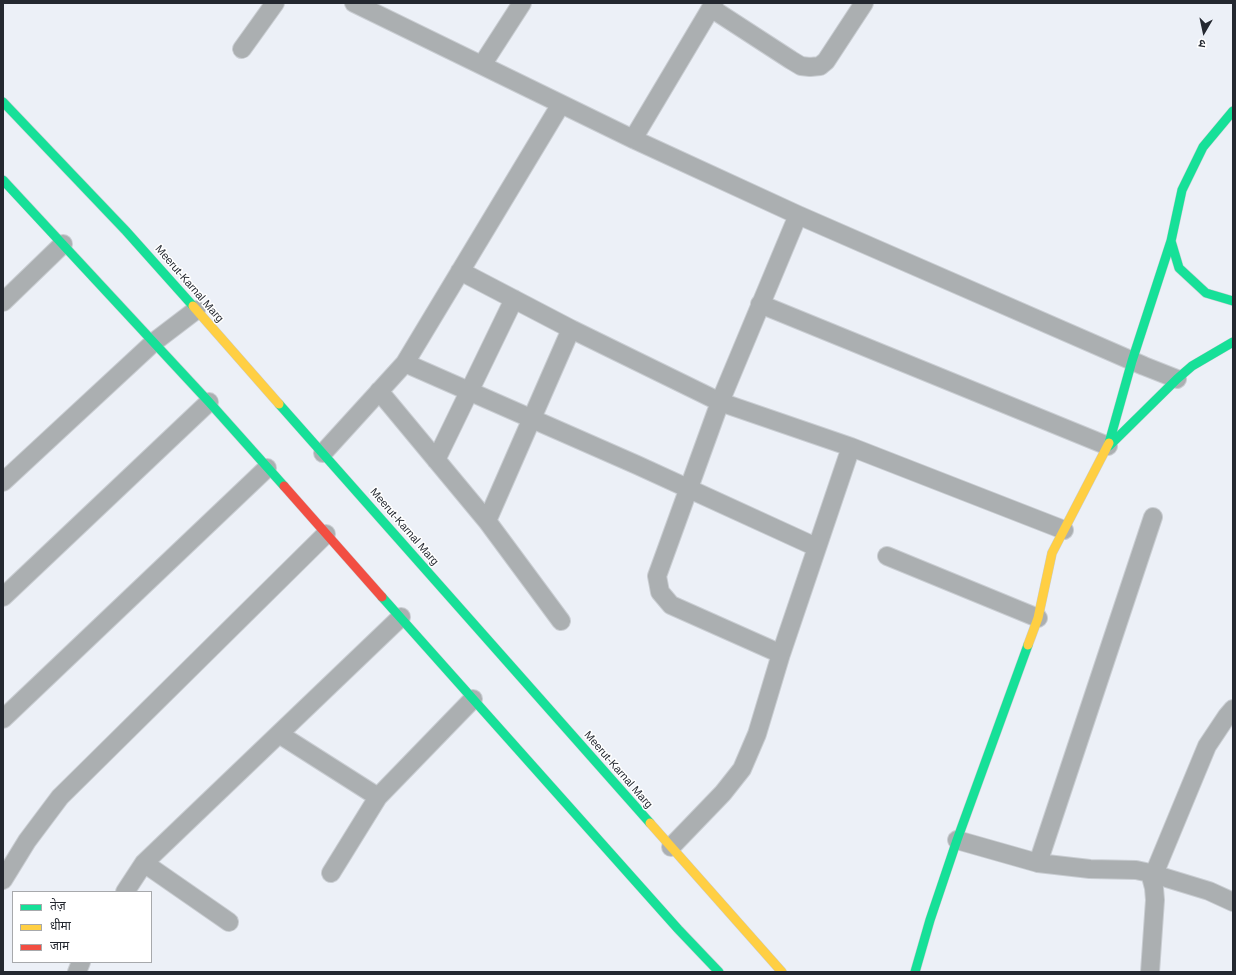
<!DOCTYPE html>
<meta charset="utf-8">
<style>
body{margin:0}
#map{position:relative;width:1236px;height:975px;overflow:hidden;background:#ecf0f7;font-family:Arial,"Noto Sans Devanagari",sans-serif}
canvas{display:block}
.frame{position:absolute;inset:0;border:4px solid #242830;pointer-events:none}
.legend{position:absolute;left:12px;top:891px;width:140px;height:72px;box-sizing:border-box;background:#fff;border:1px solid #a7a9ac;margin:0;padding:5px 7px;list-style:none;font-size:12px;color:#242830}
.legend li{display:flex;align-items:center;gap:8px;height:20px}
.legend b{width:20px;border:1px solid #a7a9ac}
.north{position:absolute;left:1184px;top:12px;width:40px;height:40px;-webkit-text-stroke:3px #fff;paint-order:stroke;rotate:189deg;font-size:11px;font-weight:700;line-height:16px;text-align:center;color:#242830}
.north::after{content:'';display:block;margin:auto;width:14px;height:18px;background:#242830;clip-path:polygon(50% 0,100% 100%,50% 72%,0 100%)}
</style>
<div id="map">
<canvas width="1236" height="975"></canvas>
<div class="frame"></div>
<ul class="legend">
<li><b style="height:5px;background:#16e098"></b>तेज़</li>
<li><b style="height:5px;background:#ffcf43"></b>धीमा</li>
<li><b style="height:5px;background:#f24e42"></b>जाम</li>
</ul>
<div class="north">उ</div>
</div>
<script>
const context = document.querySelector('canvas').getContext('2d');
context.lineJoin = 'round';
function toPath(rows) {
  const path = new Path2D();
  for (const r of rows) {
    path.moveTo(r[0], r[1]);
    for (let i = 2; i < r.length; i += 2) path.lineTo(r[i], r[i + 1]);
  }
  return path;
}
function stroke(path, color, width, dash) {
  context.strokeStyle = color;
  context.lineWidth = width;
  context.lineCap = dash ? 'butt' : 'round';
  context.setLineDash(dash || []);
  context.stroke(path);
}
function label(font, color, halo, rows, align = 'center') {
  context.font = font + ' Arial,sans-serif';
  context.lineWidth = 3;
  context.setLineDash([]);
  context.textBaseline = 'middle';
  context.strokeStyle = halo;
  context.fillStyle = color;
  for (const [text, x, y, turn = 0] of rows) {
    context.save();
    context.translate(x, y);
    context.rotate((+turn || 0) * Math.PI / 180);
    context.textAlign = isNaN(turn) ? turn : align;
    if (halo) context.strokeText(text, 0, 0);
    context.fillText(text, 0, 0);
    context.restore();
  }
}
const street = toPath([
 [354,3,633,139,798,215,1144,366,1177,379],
 [711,8,791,60,801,66,810,67,820,66,826,61,864,3],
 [242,49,275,3],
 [482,65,522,3],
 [633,139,714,3],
 [460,271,571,329,487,521],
 [3,302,63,244],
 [760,304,1108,446],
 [571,329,720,402,851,447],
 [405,363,637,465,816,547],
 [379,391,487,521,561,621],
 [323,453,405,363,561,104],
 [436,460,514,299],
 [3,482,154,342,196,310],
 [887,556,1038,618],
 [3,597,209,402],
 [781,654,671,605,660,592,657,576,720,402,798,215],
 [3,719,267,468],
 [279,734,378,797],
 [957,840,1038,863,1090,869,1136,870,1150,873,1209,891,1233,902],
 [671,847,723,793,742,769,757,734,781,654,851,447,1064,530],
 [144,863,229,922],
 [1038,863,1153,517],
 [331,873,378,797,473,699],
 [1150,873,1154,888,1155,900,1150,972],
 [1154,874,1207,746,1227,716,1233,709],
 [3,880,27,841,60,797,326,534],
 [125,892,144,863,401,617],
 [77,972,81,962]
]);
const fast = toPath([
 [3,102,126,231,193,306],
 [1233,111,1203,147,1182,190,1171,241,1179,268,1206,293,1233,301],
 [3,180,209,402,284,486],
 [279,404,650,823],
 [1109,443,1132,361,1171,241],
 [1109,446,1177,379,1192,366,1233,342],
 [382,597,678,929,719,972],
 [915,972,930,920,957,840,1028,645]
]);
const slow = toPath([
 [193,306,279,404],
 [1028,645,1038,618,1052,553,1109,443],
 [650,823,782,972]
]);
const jam = toPath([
 [284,486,382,597]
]);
const streetNames = [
 ["Meerut-Karnal Marg",189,284,49],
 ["Meerut-Karnal Marg",404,527,49],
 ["Meerut-Karnal Marg",618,770,49]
];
stroke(street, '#c9cdd2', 20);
stroke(fast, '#c9cdd2', 10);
stroke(slow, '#c9cdd2', 10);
stroke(jam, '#c9cdd2', 10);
stroke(street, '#abafb1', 18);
stroke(fast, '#16e098', 9);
stroke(slow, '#ffcf43', 9);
stroke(jam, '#f24e42', 9);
label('11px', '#242830', '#fff', streetNames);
</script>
